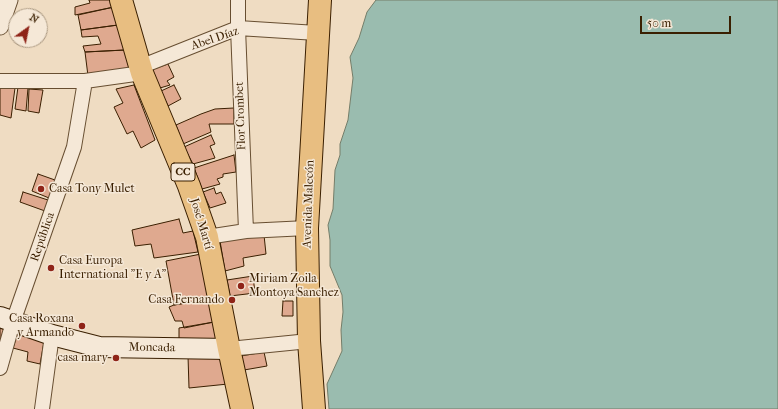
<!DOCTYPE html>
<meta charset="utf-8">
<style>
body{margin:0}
#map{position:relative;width:778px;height:409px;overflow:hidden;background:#efdcc2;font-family:"IM FELL French Canon",serif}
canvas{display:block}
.north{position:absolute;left:8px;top:8px;width:40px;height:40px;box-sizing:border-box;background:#f5e8d7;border:1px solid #aa9881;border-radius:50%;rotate:33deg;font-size:11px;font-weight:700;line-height:16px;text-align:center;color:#3a1f01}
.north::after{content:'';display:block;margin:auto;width:14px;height:18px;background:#8f2418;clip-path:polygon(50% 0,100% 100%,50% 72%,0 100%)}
.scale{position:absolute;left:640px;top:16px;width:91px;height:18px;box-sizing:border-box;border:2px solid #3a1f01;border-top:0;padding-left:5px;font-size:12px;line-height:14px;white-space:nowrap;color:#3a1f01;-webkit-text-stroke:3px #f5e8d7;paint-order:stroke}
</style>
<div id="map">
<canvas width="778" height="409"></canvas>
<div class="north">N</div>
<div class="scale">50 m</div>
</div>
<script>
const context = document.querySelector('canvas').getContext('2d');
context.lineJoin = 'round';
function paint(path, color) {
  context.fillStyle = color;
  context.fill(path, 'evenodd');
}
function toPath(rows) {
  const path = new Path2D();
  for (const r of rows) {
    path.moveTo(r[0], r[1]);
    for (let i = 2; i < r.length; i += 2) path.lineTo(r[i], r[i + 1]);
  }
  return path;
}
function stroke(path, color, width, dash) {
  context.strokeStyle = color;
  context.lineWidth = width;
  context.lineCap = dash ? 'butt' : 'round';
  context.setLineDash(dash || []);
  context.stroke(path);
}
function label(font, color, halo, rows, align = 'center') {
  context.font = font + ' "IM FELL French Canon",serif';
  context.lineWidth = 3;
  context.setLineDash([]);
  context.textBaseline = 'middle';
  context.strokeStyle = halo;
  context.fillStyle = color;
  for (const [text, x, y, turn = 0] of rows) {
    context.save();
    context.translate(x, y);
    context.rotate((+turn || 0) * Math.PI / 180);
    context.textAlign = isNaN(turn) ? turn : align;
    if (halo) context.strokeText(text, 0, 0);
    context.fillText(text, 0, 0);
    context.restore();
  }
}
const water = toPath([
 [376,0,778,0,778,409,329,409,327,384,342,351,341,330,343,312,342,295,330,266,330,240,328,225,333,209,335,170,340,155,340,144,348,120,353,78,350,57,359,38,367,12,376,0]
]);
const building = toPath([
 [89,0,112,0,114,7,75,15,75,7,90,3,89,0],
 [114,7,118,25,81,30,78,15,114,7],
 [118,25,125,50,85,52,83,46,101,44,98,36,82,37,81,30,118,25],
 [125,50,131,71,88,76,85,52,125,50],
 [168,64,174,77,167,81,170,85,160,88,151,70,168,64],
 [134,85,155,140,141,148,133,131,127,134,114,107,123,103,116,89,134,85],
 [174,85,181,99,168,106,161,91,174,85],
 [0,87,15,88,11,118,0,115,0,87],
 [18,87,28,88,26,111,15,109,18,87],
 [29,89,43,90,39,113,28,111,29,89],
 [234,108,234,124,209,124,211,132,183,144,176,125,201,114,215,109,234,108],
 [211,135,215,144,210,146,215,158,193,164,184,147,211,135],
 [234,155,236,172,223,174,223,177,217,179,220,184,202,189,194,168,234,155],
 [38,174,55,180,49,198,32,191,38,174],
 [214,188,216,194,221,192,226,203,210,208,203,192,214,188],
 [23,192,48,200,45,211,20,202,23,192],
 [179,219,183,233,193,231,198,252,154,258,151,244,135,246,132,230,179,219],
 [264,235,266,254,243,258,244,266,225,271,220,241,264,235],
 [201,254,210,299,174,305,166,261,201,254],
 [253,276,255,293,230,296,227,280,253,276],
 [210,299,214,322,184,328,182,321,175,321,169,307,174,305,210,299],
 [283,301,293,301,293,316,282,316,283,301],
 [214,322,219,344,179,345,179,328,214,322],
 [0,324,8,327,0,345,0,324],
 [19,329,45,337,40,364,27,361,28,352,13,348,19,329],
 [264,352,267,366,244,370,241,356,264,352],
 [188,356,222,356,228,384,189,388,188,356]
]);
const minor = toPath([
 [238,0,238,28,246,231],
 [140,67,238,28,317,33],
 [0,81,85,81,142,73],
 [207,237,246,231,307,228],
 [229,349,309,341],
 [0,368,13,322,74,147,85,81],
 [42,409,52,335]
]);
const tertiary = toPath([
 [0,26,9,0]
]);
const secondary = toPath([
 [0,317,52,335,99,347,229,349]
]);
const primary = toPath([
 [121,0,142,73,189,186,207,237,229,349,242,409],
 [314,409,309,341,307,228,320,0]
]);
const markers = [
 [41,189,4,"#8f2418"],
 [51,268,4,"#8f2418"],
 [241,286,4,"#8f2418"],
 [232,300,4,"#8f2418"],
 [82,326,4,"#8f2418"],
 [116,358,4,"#8f2418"]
];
const shields = [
 [183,172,24]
];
const shieldNames = [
 ["CC",183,172]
];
const streetNames = [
 ["Abel Díaz",215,39,-19],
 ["Flor Crombet",241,116,-92],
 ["Avenida Malecón",309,204,-88],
 ["José Martí",201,224,73],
 ["República",43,237,-71],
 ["Moncada",152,348,1]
];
const poiNames = [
 ["Casa Tony Mulet",49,189],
 ["Casa Europa",59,261],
 ["International \"E y A\"",59,275],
 ["Miriam Zoila",249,279],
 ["Montoya Sanchez",249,293],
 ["Casa Fernando",224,300,"right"],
 ["Casa Roxana",74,319,"right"],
 ["y Armando",74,333,"right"],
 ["casa mary",108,358,"right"]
];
paint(water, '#9abcaf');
stroke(water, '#747d69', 1);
paint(building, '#dfa98f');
stroke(building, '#3a1f01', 1);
stroke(minor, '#674e31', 16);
stroke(tertiary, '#674e31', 19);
stroke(secondary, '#3a1f01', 22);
stroke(primary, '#3a1f01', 24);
stroke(minor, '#f5e8d7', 14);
stroke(tertiary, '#f5e8d7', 17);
stroke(secondary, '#f5e8d7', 20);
stroke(primary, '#e8be81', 22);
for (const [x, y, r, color] of markers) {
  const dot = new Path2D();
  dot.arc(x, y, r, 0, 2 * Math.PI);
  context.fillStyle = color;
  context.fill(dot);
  stroke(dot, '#f5e8d7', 1.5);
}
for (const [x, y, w] of shields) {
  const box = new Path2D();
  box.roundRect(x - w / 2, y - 9, w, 18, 3);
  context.fillStyle = '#f5e8d7';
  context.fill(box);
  stroke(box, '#3a1f01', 1);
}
label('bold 11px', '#3a1f01', null, shieldNames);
label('12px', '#3a1f01', '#f5e8d7', streetNames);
label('12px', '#3a1f01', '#f5e8d7', poiNames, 'left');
</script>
